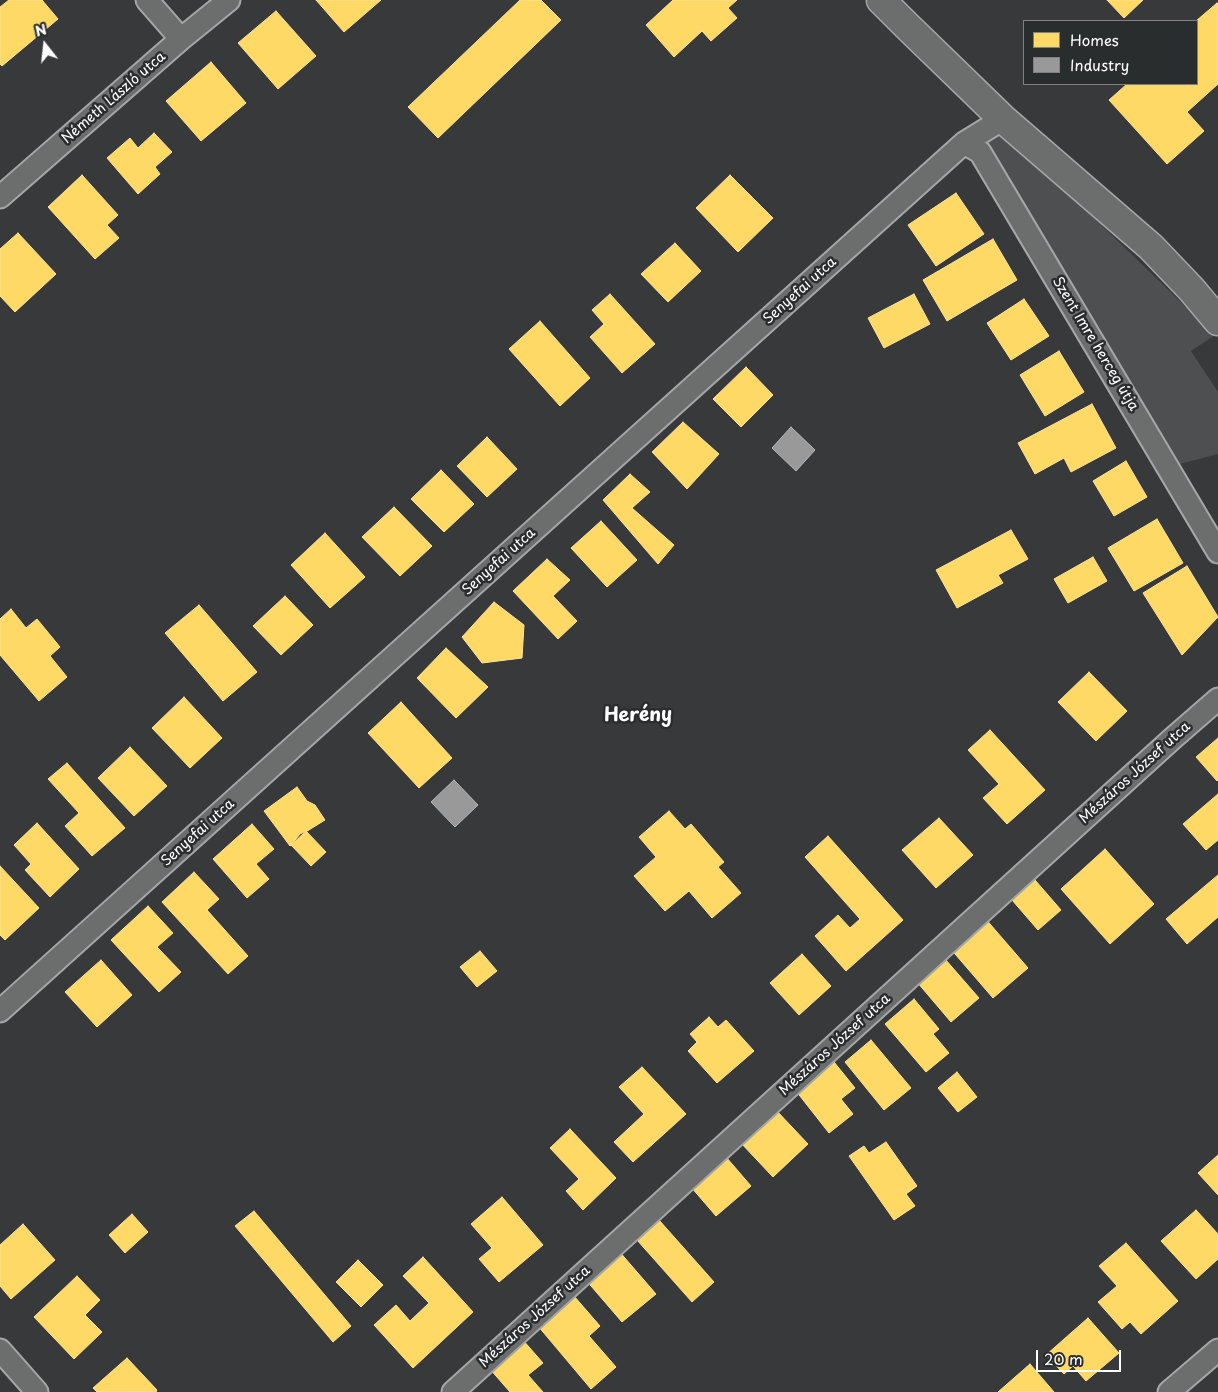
<!DOCTYPE html>
<meta charset="utf-8">
<style>
body{margin:0}
#map{position:relative;width:1218px;height:1392px;overflow:hidden;background:#38393a;font-family:"Playpen Sans",sans-serif}
canvas{display:block}
.legend{position:absolute;left:1023px;top:20px;width:175px;height:65px;box-sizing:border-box;background:#2a2d2e;border:1px solid #7f8182;margin:0;padding:6px 9px;list-style:none;font-size:15px;color:#fff}
.legend li{display:flex;align-items:center;gap:10px;height:25px}
.legend b{width:25px;border:1px solid #7f8182}
.north{position:absolute;left:20px;top:20px;width:50px;height:50px;-webkit-text-stroke:4px #2a2d2e;paint-order:stroke;rotate:344deg;font-size:14px;font-weight:700;line-height:20px;text-align:center;color:#fff}
.north::after{content:'';display:block;margin:auto;width:18px;height:22px;background:#fff;clip-path:polygon(50% 0,100% 100%,50% 72%,0 100%)}
.scale{position:absolute;left:1036px;top:1350px;width:85px;height:22px;box-sizing:border-box;border:2px solid #fff;border-top:0;padding-left:6px;font-size:15px;line-height:18px;white-space:nowrap;color:#fff;-webkit-text-stroke:4px #2a2d2e;paint-order:stroke}
</style>
<div id="map">
<canvas width="1218" height="1392"></canvas>
<ul class="legend">
<li><b style="height:14px;background:#ffd966"></b>Homes</li>
<li><b style="height:14px;background:#999"></b>Industry</li>
</ul>
<div class="north">N</div>
<div class="scale">20 m</div>
</div>
<script>
const context = document.querySelector('canvas').getContext('2d');
context.lineJoin = 'round';
function paint(path, color) {
  context.fillStyle = color;
  context.fill(path, 'evenodd');
}
function toPath(rows) {
  const path = new Path2D();
  for (const r of rows) {
    path.moveTo(r[0], r[1]);
    for (let i = 2; i < r.length; i += 2) path.lineTo(r[i], r[i + 1]);
  }
  return path;
}
function stroke(path, color, width, dash) {
  context.strokeStyle = color;
  context.lineWidth = width;
  context.lineCap = dash ? 'butt' : 'round';
  context.setLineDash(dash || []);
  context.stroke(path);
}
function label(font, color, halo, rows, align = 'center') {
  context.font = font + ' "Playpen Sans",sans-serif';
  context.lineWidth = 5;
  context.setLineDash([]);
  context.textBaseline = 'middle';
  context.strokeStyle = halo;
  context.fillStyle = color;
  for (const [text, x, y, turn = 0] of rows) {
    context.save();
    context.translate(x, y);
    context.rotate((+turn || 0) * Math.PI / 180);
    context.textAlign = isNaN(turn) ? turn : align;
    if (halo) context.strokeText(text, 0, 0);
    context.fillText(text, 0, 0);
    context.restore();
  }
}
const green = toPath([
 [1001,128,1215,335,1191,351,1218,392,1218,454,1176,465,980,152]
]);
const homes = toPath([
 [9,0,42,0,58,19,2,66,0,64,0,7,9,0],
 [316,0,381,0,344,32,316,0],
 [520,0,541,0,561,20,438,138,408,107,520,0],
 [673,0,737,0,728,8,737,18,711,41,702,31,674,57,646,25,673,0],
 [1107,0,1143,0,1124,18,1107,0],
 [1217,3,1218,4,1218,84,1187,112,1204,131,1167,164,1109,100,1127,84,1197,84,1196,21,1217,3],
 [276,11,316,56,278,89,238,43,276,11],
 [211,62,246,103,201,141,166,101,211,62],
 [154,133,172,152,155,167,160,174,138,194,107,158,130,138,138,148,154,133],
 [82,175,118,215,107,225,119,238,95,259,48,207,82,175],
 [730,175,773,218,738,252,696,208,730,175],
 [956,193,984,234,936,266,908,225,956,193],
 [18,233,56,274,15,312,0,296,0,249,18,233],
 [993,239,1017,280,947,321,923,280,993,239],
 [675,243,701,271,668,302,641,274,675,243],
 [610,294,655,344,622,373,590,337,604,324,592,310,610,294],
 [914,294,930,324,884,348,868,318,914,294],
 [1024,299,1049,336,1011,360,987,323,1024,299],
 [540,321,590,378,560,406,509,349,540,321],
 [1059,351,1084,392,1045,416,1020,375,1059,351],
 [746,367,773,395,741,427,713,399,746,367],
 [1092,404,1116,448,1071,472,1064,458,1035,474,1018,443,1092,404],
 [683,422,719,454,687,489,652,452,683,422],
 [487,437,517,469,487,497,457,466,487,437],
 [1126,461,1147,497,1114,516,1093,481,1126,461],
 [441,470,474,504,444,532,411,499,441,470],
 [630,474,650,492,632,508,674,545,658,564,603,500,630,474],
 [394,507,432,546,400,576,362,537,394,507],
 [1157,519,1183,563,1134,591,1108,548,1157,519],
 [601,521,637,560,607,587,571,548,601,521],
 [1011,530,1028,559,998,575,1003,583,957,608,936,570,1011,530],
 [325,533,365,577,330,608,291,565,325,533],
 [1093,557,1107,581,1068,603,1054,579,1093,557],
 [547,559,570,580,553,596,577,621,558,639,513,591,547,559],
 [1187,566,1218,617,1182,655,1143,593,1187,566],
 [285,596,313,625,281,655,253,626,285,596],
 [494,602,524,625,522,658,482,663,462,637,494,602],
 [199,605,257,672,223,701,165,633,199,605],
 [11,609,26,628,37,619,60,647,50,656,67,677,39,701,0,655,0,619,11,609],
 [446,648,488,687,456,718,417,678,446,648],
 [1089,672,1127,711,1096,741,1058,702,1089,672],
 [184,697,222,738,190,768,152,728,184,697],
 [401,702,452,758,419,788,368,733,401,702],
 [990,730,1045,790,1007,824,983,798,999,784,968,750,990,730],
 [1218,738,1218,780,1217,781,1196,757,1218,738],
 [130,747,167,786,134,816,98,778,130,747],
 [67,763,125,828,92,856,65,826,79,813,48,779,67,763],
 [297,787,307,801,315,805,325,820,304,833,290,846,264,811,297,787],
 [1218,794,1218,840,1206,850,1183,824,1218,794],
 [669,811,685,829,691,824,724,862,718,867,741,893,712,918,689,891,665,911,634,876,656,857,639,837,669,811],
 [939,818,973,855,936,888,902,850,939,818],
 [37,823,79,869,50,897,25,870,31,864,14,845,37,823],
 [252,824,274,849,256,864,269,879,247,898,213,859,252,824],
 [306,831,326,852,311,866,291,845,300,834,306,831],
 [828,836,903,920,846,971,815,936,838,915,850,928,860,919,805,857,828,836],
 [1105,849,1154,904,1110,944,1061,889,1105,849],
 [0,866,39,908,5,940,0,935,0,866],
 [194,872,219,899,207,910,248,956,228,974,162,902,194,872],
 [1218,875,1218,917,1187,944,1166,919,1218,875],
 [1035,880,1061,910,1038,930,1012,900,1035,880],
 [148,906,173,933,157,947,181,972,159,992,111,940,148,906],
 [984,917,1028,968,993,998,949,947,984,917],
 [480,951,497,971,477,987,460,967,480,951],
 [802,954,831,986,799,1015,770,983,802,954],
 [945,959,979,998,951,1022,917,982,945,959],
 [101,960,132,995,97,1027,65,992,101,960],
 [914,999,939,1029,933,1034,949,1053,926,1072,885,1024,914,999],
 [709,1017,718,1027,726,1020,754,1051,717,1083,688,1051,697,1042,690,1034,709,1017],
 [871,1040,911,1088,884,1110,845,1062,871,1040],
 [834,1062,855,1088,841,1099,853,1114,829,1133,796,1091,834,1062],
 [642,1067,686,1114,633,1162,614,1142,644,1114,619,1087,642,1067],
 [957,1072,977,1097,958,1112,938,1088,957,1072],
 [775,1109,808,1144,773,1177,740,1142,775,1109],
 [570,1129,616,1178,583,1210,566,1191,579,1179,550,1148,570,1129],
 [886,1142,917,1186,906,1194,915,1206,894,1220,849,1156,864,1146,869,1153,886,1142],
 [1218,1155,1218,1195,1198,1173,1218,1155],
 [726,1157,751,1186,716,1216,691,1187,726,1157],
 [502,1197,543,1245,499,1282,479,1259,492,1248,471,1224,502,1197],
 [1196,1210,1218,1234,1218,1259,1196,1279,1161,1241,1196,1210],
 [254,1211,351,1326,333,1342,235,1226,254,1211],
 [132,1214,148,1232,125,1253,109,1235,132,1214],
 [659,1220,714,1282,692,1302,637,1240,659,1220],
 [23,1224,55,1260,11,1299,0,1286,0,1245,23,1224],
 [1126,1243,1178,1301,1141,1334,1130,1322,1122,1329,1098,1302,1117,1286,1099,1266,1126,1243],
 [618,1250,656,1294,622,1322,585,1279,618,1250],
 [423,1257,473,1312,413,1368,374,1325,396,1305,410,1321,429,1303,403,1276,423,1257],
 [358,1260,383,1285,361,1307,336,1282,358,1260],
 [77,1276,100,1300,85,1315,102,1332,74,1359,34,1317,77,1276],
 [574,1296,600,1326,589,1336,616,1367,591,1389,538,1326,574,1296],
 [1088,1318,1119,1353,1086,1381,1073,1366,1064,1374,1046,1355,1088,1318],
 [522,1339,543,1363,528,1375,543,1392,510,1392,489,1368,522,1339],
 [127,1358,157,1390,156,1392,97,1392,93,1388,127,1358],
 [1030,1364,1054,1392,998,1392,1030,1364]
]);
const industry = toPath([
 [791,427,815,450,796,471,772,448,791,427],
 [454,780,478,805,455,827,431,802,454,780]
]);
const street = toPath([
 [147,0,181,39],
 [964,143,980,152,1218,552],
 [0,197,181,39,229,0],
 [0,1011,964,143,1003,119],
 [0,1350,37,1392],
 [453,1392,1172,739,1218,699],
 [1169,1392,1218,1350]
]);
const secondary = toPath([
 [881,0,907,26,1003,119,1151,247,1192,290,1218,321]
]);
const streetNames = [
 ["Németh László utca",114,98,-41],
 ["Senyefai utca",800,291,-42],
 ["Szent Imre herceg útja",1095,344,59],
 ["Senyefai utca",499,562,-42],
 ["Mészáros József utca",1135,773,-42],
 ["Senyefai utca",198,833,-42],
 ["Mészáros József utca",835,1045,-42],
 ["Mészáros József utca",535,1317,-42]
];
const districtNames = [
 ["Herény",638,716]
];
paint(green, '#4d4f50');
paint(homes, '#ffd966');
stroke(homes, '#ffe494', 1);
paint(industry, '#999');
stroke(industry, '#b8b8b8', 1);
stroke(street, '#a5a6a6', 25);
stroke(secondary, '#a5a6a6', 31);
stroke(street, '#6c6d6d', 21);
stroke(secondary, '#6c6d6d', 28);
label('14px', '#fff', '#2a2d2e', streetNames);
label('bold 19px', '#fff', '#2a2d2e', districtNames);
</script>
